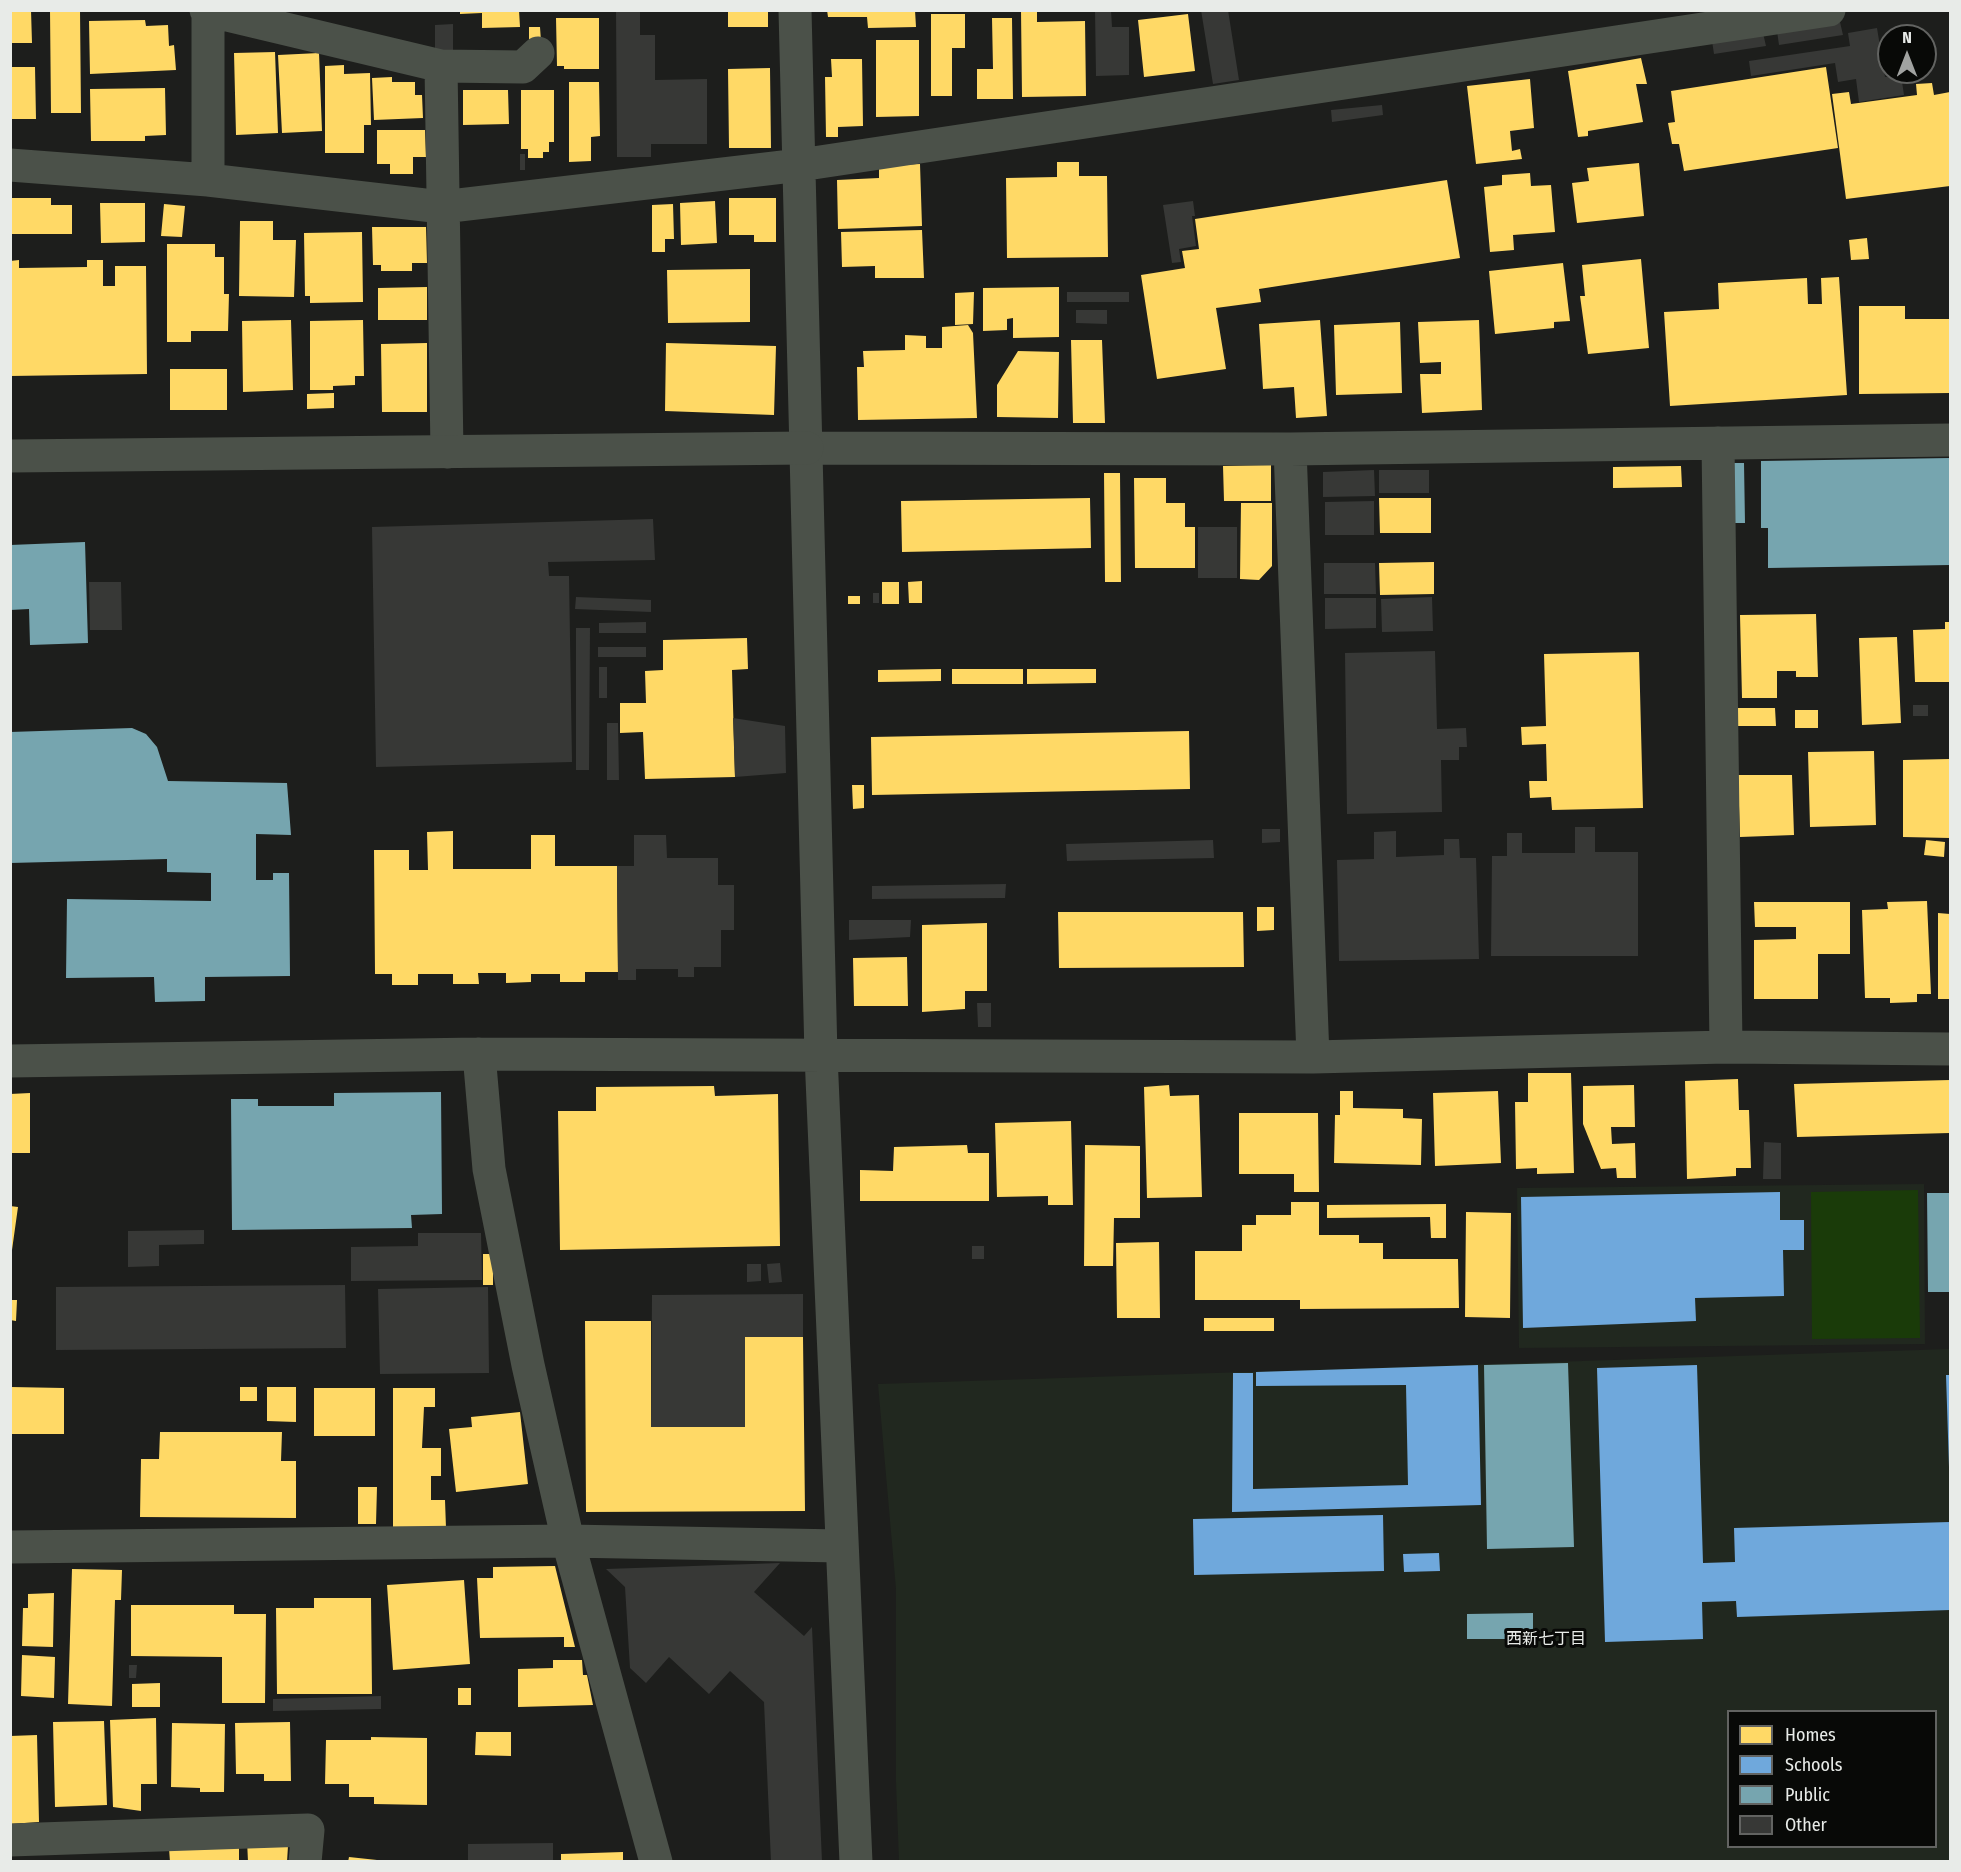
<!DOCTYPE html>
<meta charset="utf-8">
<style>
body{margin:0}
#map{position:relative;width:1961px;height:1872px;overflow:hidden;background:#1d1e1c;font-family:"Fira Sans Condensed",sans-serif}
canvas{display:block}
.frame{position:absolute;inset:0;border:12px solid #e8ebe8;pointer-events:none}
.legend{position:absolute;left:1727px;top:1710px;width:210px;height:138px;box-sizing:border-box;background:#080907;border:2px solid #626361;margin:0;padding:8px 10px;list-style:none;font-size:18px;color:#e8ebe8}
.legend li{display:flex;align-items:center;gap:12px;height:30px}
.legend b{width:30px;border:2px solid #626361}
.north{position:absolute;left:1877px;top:24px;width:60px;height:60px;box-sizing:border-box;background:#080907;border:2px solid #626361;border-radius:50%;rotate:0deg;font-size:16px;font-weight:700;line-height:24px;text-align:center;color:#e8ebe8}
.north::after{content:'';display:block;margin:auto;width:21px;height:27px;background:#a1a3a1;clip-path:polygon(50% 0,100% 100%,50% 72%,0 100%)}
</style>
<div id="map">
<canvas width="1961" height="1872"></canvas>
<div class="frame"></div>
<ul class="legend">
<li><b style="height:16px;background:#ffd966"></b>Homes</li>
<li><b style="height:16px;background:#6fa8dc"></b>Schools</li>
<li><b style="height:16px;background:#76a5af"></b>Public</li>
<li><b style="height:16px;background:#373836"></b>Other</li>
</ul>
<div class="north">N</div>
</div>
<script>
const context = document.querySelector('canvas').getContext('2d');
context.lineJoin = 'round';
function paint(path, color) {
  context.fillStyle = color;
  context.fill(path, 'evenodd');
}
function toPath(rows) {
  const path = new Path2D();
  for (const r of rows) {
    path.moveTo(r[0], r[1]);
    for (let i = 2; i < r.length; i += 2) path.lineTo(r[i], r[i + 1]);
  }
  return path;
}
function stroke(path, color, width, dash) {
  context.strokeStyle = color;
  context.lineWidth = width;
  context.lineCap = dash ? 'butt' : 'round';
  context.setLineDash(dash || []);
  context.stroke(path);
}
function label(font, color, halo, rows, align = 'center') {
  context.font = font + ' "Fira Sans Condensed","Noto Sans JP",sans-serif';
  context.lineWidth = 6;
  context.setLineDash([]);
  context.textBaseline = 'middle';
  context.strokeStyle = halo;
  context.fillStyle = color;
  for (const [text, x, y, turn = 0] of rows) {
    context.save();
    context.translate(x, y);
    context.rotate((+turn || 0) * Math.PI / 180);
    context.textAlign = isNaN(turn) ? turn : align;
    if (halo) context.strokeText(text, 0, 0);
    context.fillText(text, 0, 0);
    context.restore();
  }
}
const built = toPath([
 [1924,1184,1925,1344,1519,1348,1517,1188],
 [1950,1349,1950,1861,899,1861,896,1782,896,1589,878,1384],
 [1728,1712,1936,1712,1936,1846,1728,1846]
]);
const green = toPath([
 [1918,1190,1920,1338,1812,1339,1811,1192]
]);
const homes = toPath([
 [10,10,31,10,32,43,10,43],
 [50,10,80,10,81,113,51,113],
 [460,10,519,10,520,27,482,28,482,13,460,14],
 [728,10,768,10,768,27,728,27],
 [827,10,915,10,916,27,868,28,867,17,828,17],
 [1021,10,1037,10,1037,22,1085,21,1086,96,1022,97],
 [931,14,965,14,965,48,952,48,952,96,931,96],
 [1188,14,1195,71,1144,77,1138,20],
 [556,18,599,18,599,69,564,69,564,66,557,66],
 [992,18,1012,18,1013,99,977,99,977,69,993,69],
 [145,20,146,26,168,25,169,46,174,45,176,70,90,74,89,21],
 [529,27,540,27,541,41,529,41],
 [876,40,919,40,919,116,876,117],
 [275,52,278,133,236,135,234,53],
 [319,53,322,131,282,133,278,55],
 [1641,58,1647,84,1636,84,1643,122,1588,131,1588,136,1578,137,1568,71],
 [831,59,862,59,863,126,838,127,838,137,826,137,825,77,832,77],
 [344,65,344,74,370,73,371,125,364,125,364,153,325,153,325,66],
 [10,67,35,67,36,119,10,119],
 [1826,67,1838,148,1684,171,1679,144,1672,144,1668,123,1675,122,1671,91],
 [770,68,771,148,729,148,728,69],
 [392,77,392,82,415,82,415,95,422,95,423,118,374,120,372,78],
 [1530,79,1534,128,1510,131,1512,151,1520,149,1522,159,1476,164,1467,86],
 [569,82,599,82,600,136,591,137,591,161,569,162],
 [1932,83,1934,95,1950,92,1950,186,1846,199,1832,94,1849,92,1851,104,1917,95,1916,84],
 [165,88,166,135,145,136,145,141,91,141,90,89],
 [463,90,508,90,509,124,463,125],
 [521,90,554,90,554,142,549,142,549,152,543,152,543,158,528,158,528,149,521,149],
 [377,130,425,130,426,157,413,157,413,174,390,174,390,164,377,164],
 [1057,162,1079,162,1079,176,1107,176,1108,257,1007,258,1006,178,1057,177],
 [1639,163,1644,216,1577,223,1572,183,1589,181,1587,168],
 [920,164,922,226,838,229,837,180,879,178,879,166],
 [1530,173,1531,186,1551,185,1555,232,1513,235,1514,250,1490,252,1484,187,1502,185,1502,175],
 [1447,180,1460,258,1259,289,1261,302,1216,308,1226,369,1157,379,1141,275,1185,268,1182,251,1199,249,1195,219],
 [10,198,51,198,51,205,72,205,72,234,10,234],
 [729,198,776,198,776,242,754,242,754,235,729,235],
 [715,201,717,243,681,245,680,203],
 [100,203,145,203,145,242,101,243],
 [164,204,185,206,182,237,161,236],
 [673,204,674,239,665,239,665,252,652,252,652,205],
 [240,221,273,221,273,240,296,240,294,297,239,296],
 [372,227,426,227,427,263,412,263,412,271,381,271,381,265,373,265],
 [922,230,924,278,875,278,875,266,842,267,841,232],
 [362,232,363,302,310,303,310,296,305,296,304,233],
 [1867,238,1869,259,1851,260,1849,240],
 [167,244,215,244,215,257,224,257,224,294,229,294,228,331,191,331,191,342,167,342],
 [1641,259,1649,348,1588,354,1580,296,1585,296,1582,265],
 [19,260,19,268,87,267,87,260,103,260,103,286,115,286,115,266,146,266,147,374,10,376,10,261],
 [1563,263,1570,321,1554,322,1554,328,1495,334,1489,271],
 [750,269,750,322,668,323,667,270],
 [1839,277,1847,395,1670,406,1664,312,1719,309,1718,283,1807,278,1808,304,1822,304,1821,278],
 [427,287,427,320,378,320,378,288],
 [1059,287,1059,337,1013,338,1013,318,1007,319,1007,330,983,331,983,288],
 [974,292,973,324,955,325,955,293],
 [1859,306,1905,306,1905,319,1950,319,1950,393,1859,394],
 [291,320,293,390,243,392,242,321],
 [363,320,364,376,355,376,355,385,333,386,333,390,310,390,310,321],
 [1320,320,1327,416,1296,418,1294,387,1263,389,1259,324],
 [1479,320,1482,410,1422,413,1420,374,1441,374,1441,362,1420,363,1418,322],
 [1400,322,1402,393,1336,395,1334,325],
 [968,325,973,333,977,418,858,420,857,367,864,367,863,351,905,350,905,335,926,336,926,348,942,348,942,327],
 [1071,340,1102,340,1105,423,1073,423],
 [427,343,427,412,382,412,381,344],
 [666,343,776,346,774,415,665,411],
 [1018,351,1059,352,1058,418,997,417,997,385],
 [170,369,227,369,227,410,170,410],
 [334,393,334,408,307,409,307,394],
 [1271,465,1271,501,1224,501,1223,466],
 [1681,466,1682,487,1613,488,1613,467],
 [1104,473,1120,473,1121,582,1105,582],
 [1134,478,1166,478,1166,503,1185,503,1185,527,1195,527,1195,568,1135,568],
 [1090,498,1091,548,902,552,901,501],
 [1379,498,1431,498,1431,533,1380,533],
 [1241,503,1272,503,1272,566,1259,580,1240,579],
 [1434,562,1434,594,1380,595,1379,563],
 [922,581,922,603,909,603,908,582],
 [882,582,899,582,899,604,882,604],
 [848,596,860,596,860,604,848,604],
 [1816,614,1818,677,1796,677,1796,671,1777,671,1777,698,1742,698,1740,615],
 [1945,622,1950,622,1950,682,1915,682,1913,630,1945,629],
 [1897,637,1901,723,1862,725,1859,638],
 [747,638,748,669,732,670,735,777,645,779,643,732,620,733,620,703,646,703,645,671,663,670,663,640],
 [1639,652,1643,808,1552,810,1551,797,1530,798,1529,781,1547,781,1546,744,1522,745,1521,727,1546,726,1544,654],
 [941,669,941,681,878,682,878,670],
 [952,669,1023,669,1023,684,952,684],
 [1027,669,1096,669,1096,683,1027,684],
 [1737,708,1775,708,1776,726,1737,726],
 [1795,710,1818,710,1818,728,1795,728],
 [1189,731,1190,789,872,795,871,737],
 [1874,751,1876,825,1810,827,1808,752],
 [1950,759,1950,838,1903,837,1903,760],
 [1738,775,1792,775,1794,835,1740,837],
 [852,785,864,785,864,808,853,809],
 [453,831,453,869,531,869,531,835,555,835,555,866,617,866,618,972,585,972,585,982,560,982,560,974,531,974,531,982,506,983,506,973,478,973,479,984,453,984,453,974,418,974,418,985,392,985,392,974,375,974,374,850,409,850,409,870,428,870,427,832],
 [1926,840,1945,842,1944,857,1924,855],
 [1927,901,1931,994,1917,994,1917,1002,1890,1003,1890,998,1865,998,1862,910,1888,909,1887,902],
 [1754,902,1850,902,1850,954,1818,954,1818,999,1754,999,1754,940,1796,939,1796,927,1755,927],
 [1257,907,1274,907,1274,930,1257,931],
 [1058,912,1243,912,1244,967,1059,968],
 [1938,913,1950,914,1950,999,1938,999],
 [987,923,987,991,965,991,965,1009,922,1012,922,925],
 [907,957,908,1006,854,1006,853,958],
 [1528,1073,1571,1073,1574,1173,1537,1174,1537,1168,1516,1169,1515,1102,1528,1102],
 [1738,1079,1739,1110,1749,1110,1751,1168,1736,1168,1736,1176,1687,1179,1685,1081],
 [1950,1080,1950,1133,1797,1137,1794,1084],
 [1169,1085,1170,1096,1199,1095,1202,1197,1147,1198,1144,1087],
 [1634,1085,1635,1127,1611,1127,1612,1144,1635,1143,1636,1178,1617,1178,1616,1168,1601,1169,1583,1124,1583,1086],
 [714,1086,715,1096,778,1094,780,1246,560,1250,558,1111,596,1111,596,1087],
 [1340,1091,1353,1091,1353,1108,1403,1109,1403,1118,1422,1119,1421,1165,1334,1163,1335,1115,1340,1115],
 [1498,1091,1501,1163,1435,1166,1433,1093],
 [30,1093,30,1153,10,1153,10,1094],
 [1239,1113,1318,1113,1319,1192,1294,1192,1294,1174,1239,1174],
 [1071,1121,1073,1205,1048,1205,1048,1196,997,1197,995,1123],
 [967,1145,968,1153,989,1153,989,1201,860,1201,860,1170,893,1171,894,1147],
 [1085,1145,1140,1146,1140,1218,1114,1218,1113,1266,1084,1266],
 [1291,1202,1319,1202,1319,1235,1359,1235,1359,1243,1383,1243,1383,1259,1458,1259,1459,1308,1300,1309,1300,1300,1195,1300,1195,1251,1242,1251,1242,1225,1256,1225,1256,1215,1291,1215],
 [1446,1204,1446,1238,1431,1238,1430,1217,1327,1218,1327,1205],
 [10,1206,18,1207,12,1250,10,1250],
 [1466,1212,1511,1213,1510,1318,1465,1317],
 [1159,1242,1160,1318,1117,1318,1116,1243],
 [483,1254,493,1254,493,1285,483,1285],
 [10,1300,17,1300,16,1321,10,1320],
 [1204,1318,1274,1318,1274,1331,1204,1331],
 [585,1321,651,1321,651,1427,745,1427,745,1337,803,1337,805,1511,586,1512],
 [11,1387,64,1388,64,1434,11,1434],
 [240,1387,257,1387,257,1401,240,1401],
 [267,1387,296,1387,296,1422,267,1421],
 [314,1388,375,1388,375,1436,314,1436],
 [393,1388,435,1388,435,1407,424,1407,422,1448,441,1448,441,1476,431,1476,431,1500,445,1500,446,1528,393,1528],
 [520,1412,528,1484,456,1492,449,1429,472,1427,471,1417],
 [160,1432,282,1432,281,1461,296,1461,296,1518,140,1517,141,1459,159,1459],
 [358,1487,377,1487,376,1524,358,1524],
 [555,1566,575,1647,564,1647,564,1637,480,1638,477,1578,493,1578,493,1567],
 [72,1569,122,1570,121,1600,115,1600,112,1706,68,1704],
 [464,1580,470,1664,393,1670,387,1585],
 [54,1593,53,1647,22,1646,23,1608,28,1608,28,1594],
 [314,1598,371,1598,372,1694,277,1694,276,1608,314,1608],
 [131,1605,234,1605,234,1614,266,1614,265,1703,222,1703,222,1657,131,1656],
 [22,1655,55,1657,54,1698,21,1696],
 [553,1660,582,1660,583,1675,587,1675,593,1705,518,1707,518,1669,553,1668],
 [160,1683,160,1707,132,1707,132,1684],
 [458,1688,471,1688,471,1705,458,1705],
 [156,1718,157,1784,141,1784,141,1811,113,1807,110,1720],
 [104,1721,107,1805,55,1807,53,1722],
 [290,1722,291,1781,264,1781,264,1774,236,1774,235,1723],
 [172,1723,225,1724,224,1792,200,1792,200,1788,171,1787],
 [476,1732,511,1732,511,1756,475,1755],
 [37,1735,39,1822,10,1824,10,1736],
 [371,1737,427,1738,427,1805,374,1804,374,1797,349,1797,349,1784,325,1784,326,1740,371,1740],
 [247,1840,288,1846,287,1862,248,1862],
 [239,1843,239,1862,170,1862,169,1848],
 [623,1852,623,1862,561,1862,561,1854],
 [349,1857,377,1860,377,1862,348,1862]
]);
const schools = toPath([
 [1780,1192,1780,1220,1804,1220,1804,1250,1783,1250,1784,1296,1695,1298,1696,1321,1523,1328,1521,1197],
 [1478,1365,1481,1505,1232,1512,1233,1373,1253,1373,1253,1489,1408,1485,1406,1385,1256,1386,1256,1372],
 [1697,1365,1703,1563,1735,1562,1734,1528,1950,1522,1950,1610,1737,1617,1736,1601,1702,1602,1703,1639,1605,1642,1597,1368],
 [1946,1375,1950,1375,1950,1467,1949,1467],
 [1383,1515,1384,1571,1194,1575,1193,1519],
 [1439,1553,1440,1571,1404,1572,1403,1554]
]);
const public = toPath([
 [1950,458,1950,565,1768,568,1768,528,1761,528,1761,461],
 [1734,463,1744,463,1745,523,1734,523],
 [85,542,88,643,30,645,29,609,10,610,10,545],
 [132,728,146,734,157,747,168,781,287,783,291,835,256,834,256,880,273,880,273,873,289,873,290,976,205,977,205,1001,155,1002,154,977,66,978,67,899,211,901,211,873,167,872,167,859,10,863,10,732],
 [441,1092,442,1214,411,1215,412,1228,232,1230,231,1099,258,1099,258,1106,334,1106,334,1093],
 [1927,1193,1950,1193,1950,1292,1928,1292],
 [1568,1363,1574,1547,1487,1549,1484,1365],
 [1533,1613,1533,1639,1467,1639,1467,1614]
]);
const building = toPath([
 [616,10,640,10,640,35,655,35,655,80,707,79,707,144,651,144,651,157,617,157],
 [1095,10,1111,10,1112,27,1129,27,1129,75,1096,76],
 [1201,10,1228,10,1239,80,1213,84],
 [1840,22,1843,35,1779,45,1777,31],
 [453,24,453,53,435,53,435,25],
 [1877,28,1885,77,1901,75,1904,95,1859,102,1856,79,1838,82,1835,63,1751,76,1749,61,1850,46,1848,33],
 [1763,33,1766,46,1714,54,1712,41],
 [1382,105,1383,115,1332,122,1331,110],
 [520,154,525,154,525,170,520,170],
 [1193,201,1195,216,1192,216,1196,246,1179,249,1181,262,1172,263,1163,205],
 [1067,292,1129,292,1129,302,1067,302],
 [1076,310,1107,310,1107,324,1076,323],
 [1374,470,1375,496,1323,497,1323,472],
 [1379,470,1429,470,1429,493,1379,493],
 [1374,501,1374,535,1325,535,1325,502],
 [653,519,655,560,548,562,549,576,569,576,572,762,376,767,372,527],
 [1198,527,1237,527,1237,578,1198,578],
 [1324,563,1375,563,1376,594,1324,594],
 [89,582,121,582,122,630,90,630],
 [873,593,879,593,879,603,873,603],
 [576,597,651,600,651,612,575,609],
 [1432,597,1433,631,1382,632,1381,599],
 [1325,598,1376,598,1376,628,1325,629],
 [646,622,646,633,599,633,599,623],
 [576,628,590,628,589,770,576,770],
 [598,647,646,647,646,657,598,657],
 [1435,651,1437,729,1466,728,1467,747,1459,747,1459,760,1441,760,1442,812,1347,814,1345,653],
 [599,667,607,667,607,698,599,698],
 [1913,705,1928,705,1928,716,1913,716],
 [733,718,785,726,786,773,735,777],
 [607,723,618,723,619,780,607,780],
 [1575,827,1595,827,1595,852,1638,852,1638,956,1491,956,1492,856,1507,856,1507,833,1522,833,1522,853,1575,853],
 [1262,829,1280,829,1280,842,1262,843],
 [1396,831,1396,857,1444,855,1444,839,1459,839,1460,858,1476,858,1479,959,1339,961,1337,860,1374,859,1374,832],
 [634,835,666,835,667,858,718,858,718,885,734,885,734,930,721,930,721,967,694,967,694,977,678,977,678,969,636,969,636,980,618,980,617,866,634,866],
 [1213,840,1214,858,1067,861,1066,844],
 [1006,884,1005,898,872,899,872,886],
 [849,920,911,920,910,937,849,940],
 [977,1003,991,1003,991,1027,978,1027],
 [1764,1142,1781,1143,1781,1179,1763,1179],
 [204,1230,204,1244,159,1245,159,1266,128,1267,128,1231],
 [418,1233,481,1233,482,1280,351,1281,351,1247,418,1246],
 [972,1246,984,1246,984,1259,972,1259],
 [780,1263,782,1282,769,1283,767,1264],
 [747,1264,761,1264,761,1281,747,1282],
 [345,1285,346,1348,56,1350,56,1287],
 [488,1287,489,1373,380,1374,378,1289],
 [803,1294,803,1337,745,1337,745,1427,651,1427,652,1295],
 [780,1563,754,1592,804,1636,812,1627,822,1862,771,1862,764,1702,730,1671,709,1694,669,1657,646,1683,630,1668,625,1587,606,1569],
 [129,1665,137,1665,136,1678,129,1678],
 [381,1696,381,1709,273,1711,273,1699],
 [553,1843,553,1862,468,1862,468,1844]
]);
const minor = toPath([
 [206,10,441,66,523,67,538,53],
 [795,10,821,1055,856,1862],
 [441,66,447,452],
 [10,165,208,180,442,207,800,165,1829,10],
 [208,180,208,11],
 [1718,443,1726,1047],
 [807,448,1290,449,1950,440],
 [1290,449,1313,1057],
 [479,1054,489,1169,528,1365,568,1541,656,1862],
 [10,1061,479,1054,1313,1057,1726,1047,1950,1049],
 [10,1547,568,1541,841,1546],
 [10,1840,308,1830,305,1862]
]);
const tertiary = toPath([
 [10,456,807,448]
]);
const neighbourhoodNames = [
 ["西新七丁目",1546,1640]
];
paint(built, '#21281f');
paint(green, '#1a3b09');
paint(homes, '#ffd966');
paint(schools, '#6fa8dc');
paint(public, '#76a5af');
paint(building, '#373836');
stroke(minor, '#4b5149', 33);
stroke(tertiary, '#4b5149', 33);
label('16px', '#e8ebe8', '#080907', neighbourhoodNames);
</script>
